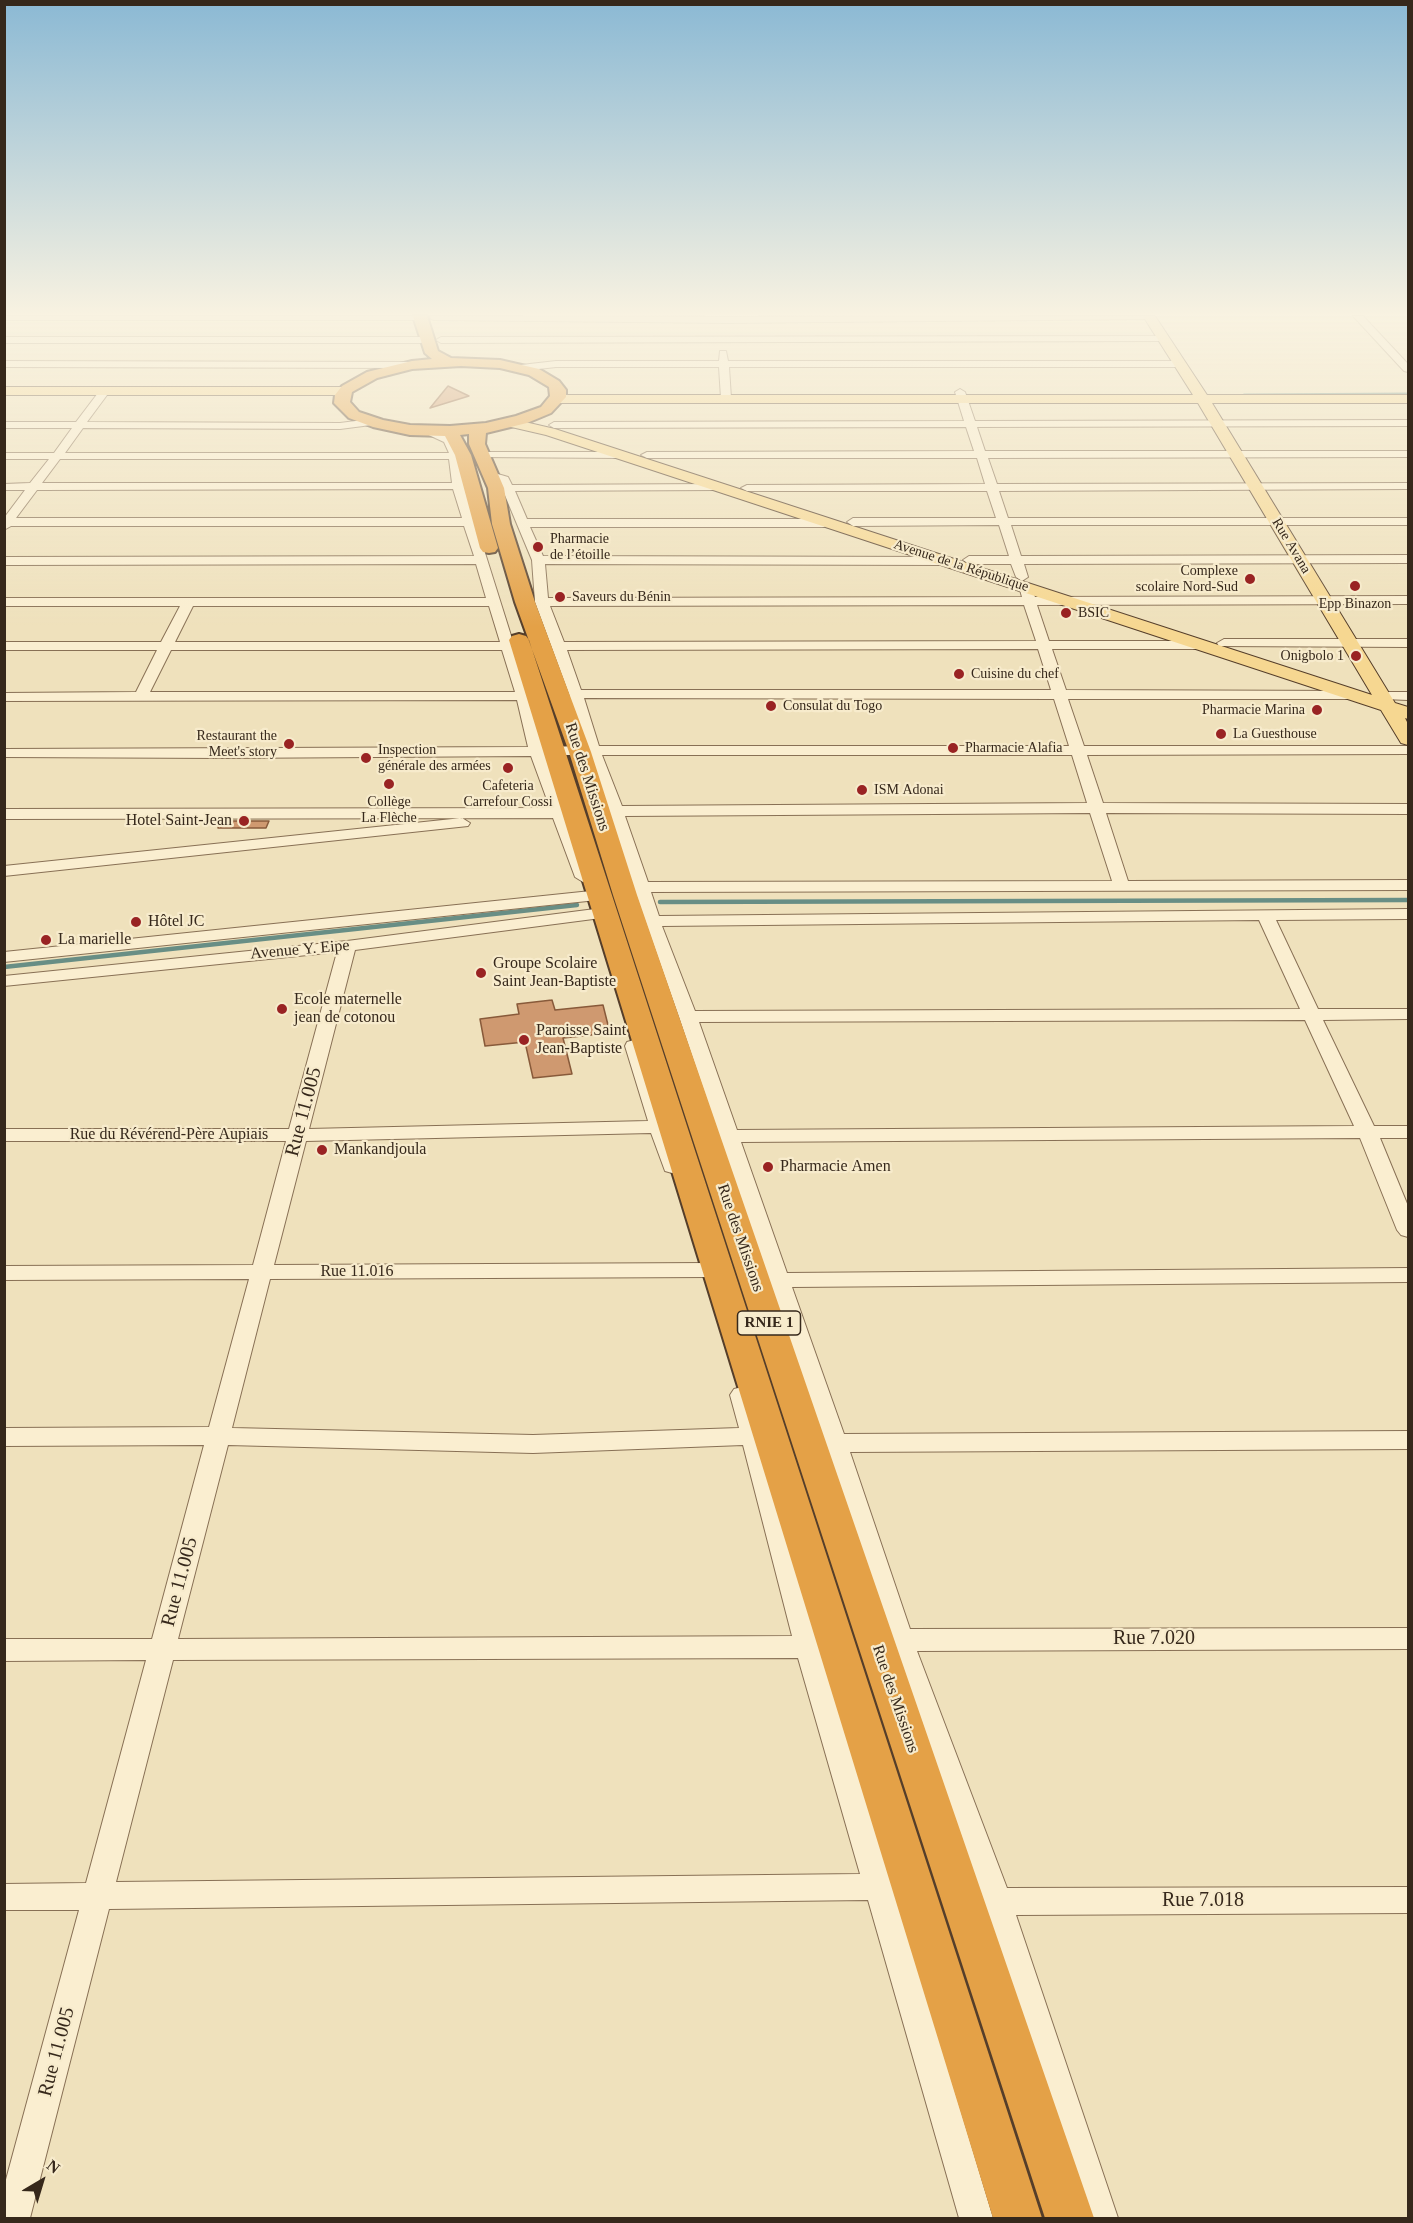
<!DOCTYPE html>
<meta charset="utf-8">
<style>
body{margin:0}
#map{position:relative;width:1413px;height:2223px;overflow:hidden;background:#efe1bc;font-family:"Times New Roman",serif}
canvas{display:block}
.frame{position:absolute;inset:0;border:6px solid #36281b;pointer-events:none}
.north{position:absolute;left:12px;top:2151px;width:60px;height:60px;-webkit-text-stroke:4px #f7ebcc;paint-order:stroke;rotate:38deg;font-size:16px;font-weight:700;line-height:24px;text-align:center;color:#36281b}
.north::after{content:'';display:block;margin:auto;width:21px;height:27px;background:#36281b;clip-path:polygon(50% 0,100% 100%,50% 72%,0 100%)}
</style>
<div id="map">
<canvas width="1413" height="2223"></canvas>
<div class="frame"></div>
<div class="north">N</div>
</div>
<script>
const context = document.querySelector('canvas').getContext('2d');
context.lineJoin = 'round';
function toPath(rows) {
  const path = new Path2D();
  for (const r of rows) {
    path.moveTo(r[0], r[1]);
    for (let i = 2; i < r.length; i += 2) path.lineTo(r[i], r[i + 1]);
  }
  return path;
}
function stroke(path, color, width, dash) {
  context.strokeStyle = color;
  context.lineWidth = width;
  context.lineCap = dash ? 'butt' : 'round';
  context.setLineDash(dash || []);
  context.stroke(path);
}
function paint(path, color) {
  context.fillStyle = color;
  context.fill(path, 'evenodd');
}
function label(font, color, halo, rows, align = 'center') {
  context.font = font + ' "Times New Roman",serif';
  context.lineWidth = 4.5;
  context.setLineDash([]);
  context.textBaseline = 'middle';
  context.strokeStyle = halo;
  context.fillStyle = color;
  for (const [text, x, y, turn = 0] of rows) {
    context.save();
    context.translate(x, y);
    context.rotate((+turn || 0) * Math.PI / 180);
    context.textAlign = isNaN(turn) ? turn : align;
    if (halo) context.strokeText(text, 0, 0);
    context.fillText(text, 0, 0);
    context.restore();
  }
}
const streamFar1 = toPath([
 [1244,395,1408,394]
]);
const stream = toPath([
 [660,902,1408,900],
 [4,967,577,905]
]);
const building = toPath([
 [448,386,469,396,430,408,448,386],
 [220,821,269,821,266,828,218,828,220,821],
 [552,1000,555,1010,603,1005,610,1033,563,1038,572,1074,533,1078,525,1042,485,1046,480,1019,519,1014,517,1004,552,1000]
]);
const minor = toPath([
 [4,316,418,316,419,317,414,320,4,320,4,316],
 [430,316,727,317,1154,316,1149,319,727,323,434,320,431,319,430,316],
 [1353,316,1363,316,1408,364,1408,372,1404,371,1353,316],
 [1163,336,1166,337,1166,341,441,343,436,340,441,337,1163,336],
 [4,337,421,337,426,340,421,343,4,343,4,337],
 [720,351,726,351,728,361,1180,361,1185,364,1180,367,729,367,731,398,726,401,721,398,719,367,556,367,521,371,516,368,521,365,556,361,719,361,720,351],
 [4,361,412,362,417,365,412,368,4,367,4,361],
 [105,388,110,391,87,422,340,423,371,419,376,422,371,425,340,429,83,428,65,453,449,453,444,442,420,431,425,428,452,438,460,452,464,486,530,696,543,747,584,746,569,694,535,602,532,560,499,481,485,475,491,472,508,477,512,485,718,484,724,487,718,490,515,491,527,519,824,519,830,523,824,527,530,527,543,556,945,557,951,561,945,565,545,564,548,598,1022,597,1020,590,1026,586,1031,587,1035,597,1408,596,1408,604,1037,605,1049,641,1199,641,1206,645,1199,649,1052,649,1066,690,1353,691,1360,695,1353,699,1068,699,1084,746,1408,746,1408,754,1087,755,1103,803,1408,804,1408,814,1106,813,1128,881,1408,880,1408,890,651,892,659,916,1408,909,1408,919,1276,920,1318,1009,1408,1009,1408,1019,1323,1020,1374,1126,1408,1126,1408,1138,1380,1138,1408,1206,1408,1237,1401,1235,1397,1230,1360,1138,741,1142,787,1273,1408,1268,1408,1282,792,1287,844,1434,1408,1431,1408,1449,850,1452,910,1629,1408,1628,1408,1649,917,1651,1007,1888,1408,1887,1408,1913,1016,1915,1118,2218,1084,2218,982,1902,887,1640,823,1443,679,1017,587,755,546,755,591,877,583,882,575,877,553,818,4,819,4,809,550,808,531,756,222,758,4,757,4,749,528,747,517,700,4,701,4,693,136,692,157,650,4,650,4,642,161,642,180,606,4,606,4,598,486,598,476,564,4,565,4,557,474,556,464,526,11,526,4,530,4,518,25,490,4,490,4,484,30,483,49,459,4,459,4,453,54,453,72,428,4,428,4,422,76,422,101,389,105,388],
 [60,459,449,459,452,483,42,483,60,459],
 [453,489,462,518,16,518,37,490,453,489],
 [1024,605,1036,641,564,642,550,606,1024,605],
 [193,606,489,606,500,642,175,642,193,606],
 [1038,649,1051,690,581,690,567,650,1038,649],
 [171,650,502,650,515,692,150,692,171,650],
 [584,698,1054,699,1069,746,599,746,584,698],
 [602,755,1072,755,1087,803,622,806,602,755],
 [1090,813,1112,881,648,882,625,816,1090,813],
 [1259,920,1300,1009,695,1011,662,926,1259,920],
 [1305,1020,1354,1126,737,1130,699,1022,1305,1020],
 [960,389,965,392,975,421,1408,420,1408,426,977,427,985,451,1408,451,1408,457,988,458,997,484,1408,483,1408,489,999,491,1008,518,1408,518,1408,525,1011,525,1021,556,1408,555,1408,563,1024,564,1028,577,1022,581,1016,577,1011,564,969,564,963,560,969,556,1009,556,999,525,853,526,847,522,853,518,996,518,987,491,747,491,741,488,747,485,985,484,977,458,647,458,641,455,647,452,974,451,966,427,554,428,549,425,554,422,964,421,955,392,960,389],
 [481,452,619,452,625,455,619,458,477,457,477,453,481,452],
 [1224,639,1408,639,1408,647,1219,646,1217,643,1224,639],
 [1389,692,1408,692,1408,700,1384,699,1382,696,1384,693,1389,692],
 [462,818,470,823,468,826,4,876,4,866,462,818],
 [591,891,597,892,599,896,597,900,4,962,4,952,591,891],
 [595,909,601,910,603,914,601,918,355,950,309,1129,648,1121,625,1046,627,1042,634,1040,641,1042,643,1046,682,1167,679,1171,672,1173,665,1171,651,1133,306,1141,274,1265,709,1263,717,1265,720,1270,717,1275,709,1277,270,1279,232,1428,533,1435,739,1428,730,1395,734,1389,742,1387,750,1389,821,1647,993,2218,959,2218,868,1900,109,1909,30,2218,4,2218,4,2187,79,1910,4,1910,4,1884,86,1883,146,1660,4,1661,4,1639,152,1639,204,1445,4,1446,4,1428,209,1427,249,1279,4,1280,4,1266,253,1265,286,1141,4,1141,4,1129,289,1129,337,952,4,986,4,976,347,941,595,909],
 [228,1445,533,1453,743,1445,792,1636,178,1639,228,1445],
 [798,1658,860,1874,116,1882,173,1660,798,1658]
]);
const major = toPath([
 [1143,316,1155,316,1207,395,1408,395,1408,403,1212,403,1395,703,1408,707,1408,719,1405,718,1408,724,1408,745,1401,743,1381,710,546,435,507,426,505,423,512,419,555,429,1372,695,1198,403,557,403,550,399,557,395,1193,395,1143,316],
 [4,387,345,387,352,391,345,395,4,395,4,387]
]);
const highway = toPath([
 [413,316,427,316,438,351,451,358,500,360,539,369,559,381,566,390,566,397,551,413,527,423,486,433,485,444,504,488,510,524,535,602,591,752,637,895,1094,2218,1045,2218,613,895,569,752,515,602,492,524,488,488,469,444,469,434,460,435,471,455,498,548,495,552,489,553,483,552,480,548,455,455,445,436,410,435,373,427,349,418,334,403,335,395,342,386,367,372,412,361,432,359,425,353,413,316],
 [461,366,500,368,529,375,549,387,550,396,541,407,516,416,486,423,450,426,410,425,383,420,359,412,350,402,352,392,377,378,412,369,461,366],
 [519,634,526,636,529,640,1042,2218,993,2218,509,640,512,636,519,634]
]);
const markers = [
 [538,547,6,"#992323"],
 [1250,579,6,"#992323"],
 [1355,586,6,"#992323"],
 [560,597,6,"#992323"],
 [1066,613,6,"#992323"],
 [1356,656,6,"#992323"],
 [959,674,6,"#992323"],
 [771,706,6,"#992323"],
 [1317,710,6,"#992323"],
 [1221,734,6,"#992323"],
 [289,744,6,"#992323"],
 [953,748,6,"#992323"],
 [366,758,6,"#992323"],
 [508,768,6,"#992323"],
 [389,784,6,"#992323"],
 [862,790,6,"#992323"],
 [244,821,6,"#992323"],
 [136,922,6,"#992323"],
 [46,940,6,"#992323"],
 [481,973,6,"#992323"],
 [282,1009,6,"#992323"],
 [524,1040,6,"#992323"],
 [322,1150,6,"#992323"],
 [768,1167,6,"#992323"]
];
const farPoinames = [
 ["Pharmacie",550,539],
 ["de l’étoille",550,555],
 ["Complexe",1238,571,"right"],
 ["scolaire Nord-Sud",1238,587,"right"],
 ["Saveurs du Bénin",572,597],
 ["Epp Binazon",1355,604,"center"],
 ["BSIC",1078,613],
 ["Onigbolo 1",1344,656,"right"],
 ["Cuisine du chef",971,674],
 ["Consulat du Togo",783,706],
 ["Pharmacie Marina",1305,710,"right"],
 ["La Guesthouse",1233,734],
 ["Restaurant the",277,736,"right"],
 ["Meet's story",277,752,"right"],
 ["Pharmacie Alafia",965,748],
 ["Inspection",378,750],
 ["générale des armées",378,766],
 ["Cafeteria",508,786,"center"],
 ["Carrefour Cossi",508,802,"center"],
 ["ISM Adonai",874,790],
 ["Collège",389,802,"center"],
 ["La Flèche",389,818,"center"]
];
const farStreetnames = [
 ["Rue Avana",1291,546,59],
 ["Avenue de la République",961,566,18]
];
const shields = [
 [769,1323,63]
];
const shieldNames = [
 ["RNIE 1",769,1323]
];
const streetNames = [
 ["Rue des Missions",587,777,72],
 ["Avenue Y. Eipe",300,950,-5],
 ["Rue du Révérend-Père Aupiais",169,1135],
 ["Rue des Missions",740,1238,71],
 ["Rue 11.016",357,1272],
 ["Rue des Missions",895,1699,71]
];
const poiNames = [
 ["Hotel Saint-Jean",232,821,"right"],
 ["Hôtel JC",148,922],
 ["La marielle",58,940],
 ["Groupe Scolaire",493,964],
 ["Saint Jean-Baptiste",493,982],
 ["Ecole maternelle",294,1000],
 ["jean de cotonou",294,1018],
 ["Paroisse Saint",536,1031],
 ["Jean-Baptiste",536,1049],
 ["Mankandjoula",334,1150],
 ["Pharmacie Amen",780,1167]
];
const nearStreetnames = [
 ["Rue 11.005",304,1112,-75],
 ["Rue 11.005",180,1582,-75],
 ["Rue 7.020",1154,1639],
 ["Rue 7.018",1203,1901],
 ["Rue 11.005",57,2052,-75]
];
stroke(streamFar1, '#688e85', 3);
stroke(stream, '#688e85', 4.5);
paint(building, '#cf9970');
stroke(building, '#885a3a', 1.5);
stroke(minor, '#887055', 2);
stroke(major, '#553e2a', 2);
stroke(highway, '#553e2a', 4);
paint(minor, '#faeed0');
paint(major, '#f6d791');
paint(highway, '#e4a147');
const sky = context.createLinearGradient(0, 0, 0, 627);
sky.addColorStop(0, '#8bb9d4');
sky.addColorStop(0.5, '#f8f2e1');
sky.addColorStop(1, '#f8f2e100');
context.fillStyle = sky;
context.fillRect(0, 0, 1413, 627);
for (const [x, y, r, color] of markers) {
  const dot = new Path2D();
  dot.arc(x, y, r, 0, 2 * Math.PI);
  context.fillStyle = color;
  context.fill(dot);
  stroke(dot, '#f7ebcc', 2);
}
label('14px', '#36281b', '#f7ebcc', farPoinames, 'left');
label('14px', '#36281b', '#f7ebcc', farStreetnames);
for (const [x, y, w] of shields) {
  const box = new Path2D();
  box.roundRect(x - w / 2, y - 12, w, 24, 4.5);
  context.fillStyle = '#f7ebcc';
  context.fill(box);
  stroke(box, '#36281b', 1.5);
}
label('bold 15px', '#36281b', null, shieldNames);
label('16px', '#36281b', '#f7ebcc', streetNames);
label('16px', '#36281b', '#f7ebcc', poiNames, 'left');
label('20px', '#36281b', '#f7ebcc', nearStreetnames);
</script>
